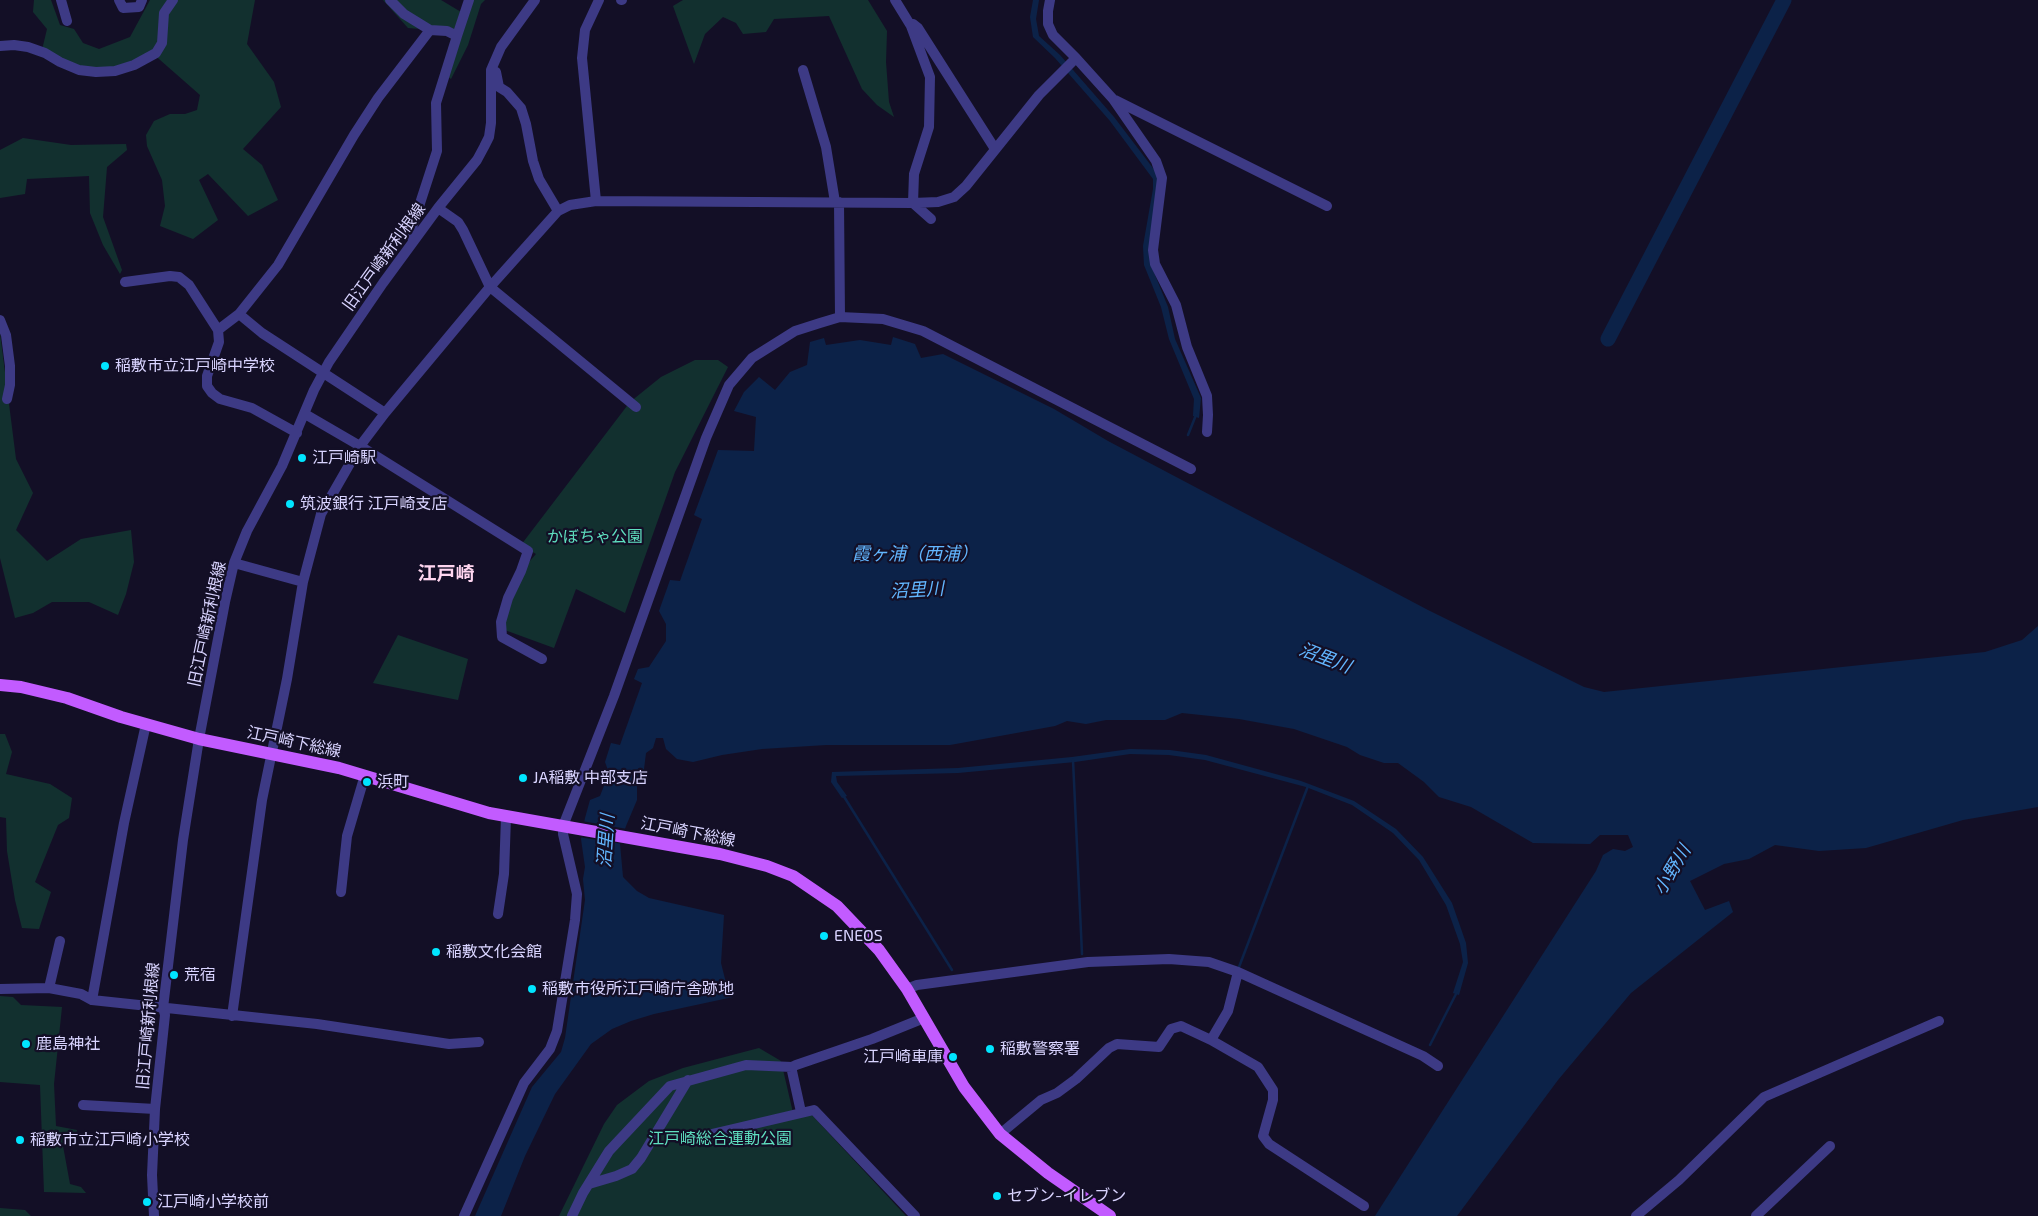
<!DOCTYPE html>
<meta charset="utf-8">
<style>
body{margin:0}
canvas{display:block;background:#130f26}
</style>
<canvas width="2038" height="1216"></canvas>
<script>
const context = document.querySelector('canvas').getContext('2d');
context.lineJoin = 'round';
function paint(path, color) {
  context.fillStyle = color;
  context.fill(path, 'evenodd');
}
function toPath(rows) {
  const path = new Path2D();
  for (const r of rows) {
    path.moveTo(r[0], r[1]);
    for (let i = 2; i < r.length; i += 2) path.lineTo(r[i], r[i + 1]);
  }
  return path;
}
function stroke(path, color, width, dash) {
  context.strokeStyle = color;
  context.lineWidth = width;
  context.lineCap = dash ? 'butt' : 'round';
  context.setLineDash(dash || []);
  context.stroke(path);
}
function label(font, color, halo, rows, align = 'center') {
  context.font = font + ' "Exo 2","Noto Sans JP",sans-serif';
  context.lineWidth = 4.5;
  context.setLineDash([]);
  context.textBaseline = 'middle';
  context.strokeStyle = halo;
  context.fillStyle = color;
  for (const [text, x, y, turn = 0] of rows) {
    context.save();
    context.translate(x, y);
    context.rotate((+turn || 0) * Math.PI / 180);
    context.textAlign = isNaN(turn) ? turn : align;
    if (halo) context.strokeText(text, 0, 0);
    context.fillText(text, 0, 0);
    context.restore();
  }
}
const green = toPath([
 [34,0,51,0,60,25,74,29,83,43,99,49,130,37,150,0,255,0,247,44,274,82,281,107,243,149,262,165,278,200,248,216,208,174,199,180,218,220,193,239,160,226,165,206,162,180,147,146,146,135,154,121,170,114,185,114,197,110,200,95,151,52,147,60,91,74,42,50,47,29,33,12],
 [383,0,441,0,461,12,466,0,485,0,481,4,468,45,451,79,442,72,456,36,447,31,408,28],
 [683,0,868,0,887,31,886,62,889,102,894,117,877,105,862,89,829,16,774,19,766,32,743,34,736,23,723,17,705,34,694,64,673,6],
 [23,138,71,145,126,144,127,150,107,167,103,217,122,270,120,274,103,245,90,213,89,176,27,179,25,194,0,198,0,150],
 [0,333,16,459,33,493,16,530,47,561,81,539,131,530,134,562,126,594,118,615,89,602,52,602,33,613,15,618,0,558],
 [695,360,718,360,728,367,675,472,625,613,576,589,554,648,502,629,516,577,536,554,521,545,630,402,661,377],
 [398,635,468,659,458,700,373,683],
 [0,734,5,734,12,752,6,774,50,784,72,798,69,818,58,825,35,882,51,892,39,929,22,928,15,900,7,851,6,818,0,817],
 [0,996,13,997,21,1005,62,1007,54,1084,56,1126,77,1130,76,1145,63,1146,70,1184,81,1187,86,1193,44,1192,40,1085,0,1082],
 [759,1048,781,1061,794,1117,810,1113,906,1216,559,1216,604,1124,617,1105,649,1081,683,1068],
 [0,1208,25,1210,31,1216,0,1216]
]);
const water = toPath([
 [1033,0,1039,0,1036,19,1039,36,1060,55,1114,117,1159,176,1151,265,1168,307,1175,339,1201,398,1199,418,1193,416,1194,399,1169,339,1161,307,1144,265,1143,246,1153,189,1153,179,1110,121,1055,58,1033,37,1030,17],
 [893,337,915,344,921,358,943,354,1054,409,1108,441,1428,610,1584,687,1604,692,1985,652,2022,640,2038,626,2038,807,1963,820,1866,848,1819,851,1775,845,1749,859,1724,864,1690,881,1705,910,1729,901,1733,912,1631,993,1558,1080,1457,1216,1375,1216,1596,871,1603,855,1613,849,1625,851,1633,847,1628,835,1600,835,1590,844,1533,843,1471,807,1439,797,1424,782,1398,763,1384,763,1360,755,1347,747,1294,729,1239,719,1182,713,1165,720,1106,720,1086,724,1067,721,1055,726,950,745,826,745,762,749,722,755,693,762,677,759,666,749,663,738,656,738,653,748,646,753,643,777,637,786,637,800,626,826,620,844,623,877,637,891,649,898,724,915,721,963,726,983,733,997,654,1014,631,1021,612,1029,591,1044,555,1094,525,1156,501,1216,475,1216,532,1087,561,1052,565,1038,585,900,583,879,585,867,581,839,585,818,590,800,600,796,609,773,605,762,611,743,620,745,642,683,634,679,638,669,649,667,666,641,666,624,659,611,670,580,680,581,702,519,694,515,718,450,754,451,756,417,734,411,744,392,759,377,775,390,790,372,807,365,810,342,824,338,826,345,860,340,891,345],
 [1130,749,1170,750,1206,755,1301,781,1354,801,1396,829,1423,857,1452,903,1466,943,1468,963,1459,995,1453,993,1463,962,1460,944,1446,905,1419,860,1393,833,1352,805,1306,787,1205,760,1169,755,1130,754,1075,762,958,773,836,776,837,782,847,796,842,798,831,782,832,772,958,768,1072,757]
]);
const pier = toPath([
 [582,821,627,829,623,844,579,837]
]);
const stream = toPath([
 [1188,435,1196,415],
 [1073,760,1082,954],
 [843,795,952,970],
 [1239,967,1308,786],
 [1430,1045,1457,992]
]);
const river = toPath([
 [1608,339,1784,0]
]);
const minor = toPath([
 [61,0,67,21],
 [119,0,123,8,139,7,142,0],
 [390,0,404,14,430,30],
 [621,0,622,0],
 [895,0,911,26,930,77,929,127,914,174,913,203,931,219],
 [1050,0,1048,11,1048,24,1053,35,1076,58],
 [913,24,918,28,995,149],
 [0,46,14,45,28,47,45,53,60,62,79,70,96,72,115,71,134,65,156,53,162,43,164,13,173,0],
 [491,70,496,72,499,87,507,92,521,108,526,124,533,161,539,179,558,211],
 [803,70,826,147,835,202],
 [1115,100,1327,206],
 [596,201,582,58,585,30,599,0],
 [839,202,840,317],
 [438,208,458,222,463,230,490,287,636,407],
 [413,241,411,231,437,151,436,103,457,36],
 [125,282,170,276,179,277,189,285,218,330,219,342,207,376,207,386,212,393,220,399,252,408,297,433],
 [239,314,262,333,385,413],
 [0,320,6,335,10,366,10,385,7,399],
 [218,330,239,314,278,265,354,135,378,98,430,30,447,31,457,36,469,0],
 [305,414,360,446,528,551,521,571,508,598,501,622,502,637,542,659],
 [234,563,303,582],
 [341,892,347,836,365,775],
 [498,914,504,874,506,817],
 [49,988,60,941],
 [0,989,49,988,81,994,92,1000,317,1024,449,1044,479,1042],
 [907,989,917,985,1088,962,1169,959,1209,962,1238,972,1423,1056,1438,1066],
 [92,1000,124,823,146,724],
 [232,1016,262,800,287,679,303,582,321,514,360,446,385,413,490,287,558,211,570,205,596,201,913,203,938,202,954,197,966,186,1039,95,1076,58,1113,99,1156,161,1162,178,1153,250,1155,264,1176,305,1187,347,1207,396,1208,415,1207,432],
 [1211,1040,1228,1011,1238,972],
 [83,1105,155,1109],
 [801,1112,792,1071,792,1067,796,1065,872,1039,924,1018],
 [1000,1134,1041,1100,1057,1093,1076,1079,1109,1048,1117,1044,1159,1047,1171,1029,1181,1026,1211,1040,1258,1067,1273,1090,1273,1100,1263,1136,1269,1144,1364,1206],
 [699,1137,814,1110,915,1216],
 [589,1184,616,1176,632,1169,641,1158,688,1080],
 [154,1216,152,1175,155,1109,165,1015,163,1008,183,840,199,739,225,602,234,563,247,531,282,466,314,390,329,362,383,283,438,208,477,160,484,147,489,137,491,123,491,70,501,47,535,0],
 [464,1216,524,1083,550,1049,557,1031,575,920,577,894,563,834,563,826,614,696,706,438,729,385,752,358,795,331,820,323,840,317,883,319,923,331,1191,469],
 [572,1216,583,1193,609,1151,670,1086,746,1065,792,1067],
 [1636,1216,1679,1180,1764,1097,1939,1021],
 [1756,1216,1830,1146]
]);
const major = toPath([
 [0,685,21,687,67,698,121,717,199,739,339,768,489,813,720,854,767,866,793,876,837,906,879,950,907,989,964,1087,1000,1134,1048,1173,1110,1216]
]);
const markers = [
 [105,366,5,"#00e5ff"],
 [302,458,5,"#00e5ff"],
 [290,504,5,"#00e5ff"],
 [523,778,5,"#00e5ff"],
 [367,782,5,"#00e5ff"],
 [824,936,5,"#00e5ff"],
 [436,952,5,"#00e5ff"],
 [174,975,5,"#00e5ff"],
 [532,989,5,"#00e5ff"],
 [26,1044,5,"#00e5ff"],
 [990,1049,5,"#00e5ff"],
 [953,1057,5,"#00e5ff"],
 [20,1140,5,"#00e5ff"],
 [997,1196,5,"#00e5ff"],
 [147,1202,5,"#00e5ff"]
];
const streetNames = [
 ["旧江戸崎新利根線",384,257,-54],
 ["旧江戸崎新利根線",207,624,-78],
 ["江戸崎下総線",294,742,12],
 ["江戸崎下総線",688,832,11],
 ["旧江戸崎新利根線",148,1026,-85]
];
const poiNames = [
 ["稲敷市立江戸崎中学校",115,366],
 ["江戸崎駅",312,458],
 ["筑波銀行 江戸崎支店",300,504],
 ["JA稲敷 中部支店",533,778],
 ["浜町",377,782],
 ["ENEOS",834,936],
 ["稲敷文化会館",446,952],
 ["荒宿",184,975],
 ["稲敷市役所江戸崎庁舎跡地",542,989],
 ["鹿島神社",36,1044],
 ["稲敷警察署",1000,1049],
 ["江戸崎車庫",943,1057,"right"],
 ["稲敷市立江戸崎小学校",30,1140],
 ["セブン-イレブン",1007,1196],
 ["江戸崎小学校前",157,1202]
];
const parkNames = [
 ["かぼちゃ公園",595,537],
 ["江戸崎総合運動公園",720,1139]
];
const waterNames = [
 ["霞ヶ浦（西浦）",915,554],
 ["沼里川",917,590,-3],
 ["沼里川",1325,658,21],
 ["沼里川",606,841,-86],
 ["小野川",1672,870,-59]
];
const quarterNames = [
 ["江戸崎",446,574]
];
paint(green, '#12302f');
paint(water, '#0c2248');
paint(pier, '#130f26');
stroke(stream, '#0c2248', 2.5);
stroke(river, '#0c2248', 15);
stroke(minor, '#3d3a85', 10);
stroke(major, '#c25bff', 12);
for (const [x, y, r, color] of markers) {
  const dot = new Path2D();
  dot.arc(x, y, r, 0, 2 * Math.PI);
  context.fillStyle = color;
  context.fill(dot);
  stroke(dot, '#130f26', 2);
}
label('16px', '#d9d4ff', '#130f26', streetNames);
label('16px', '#d9d4ff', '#130f26', poiNames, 'left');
label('16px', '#5fe0c0', '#130f26', parkNames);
label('italic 18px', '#62b6ff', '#130f26', waterNames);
label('bold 19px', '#ffd6f0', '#130f26', quarterNames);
</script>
